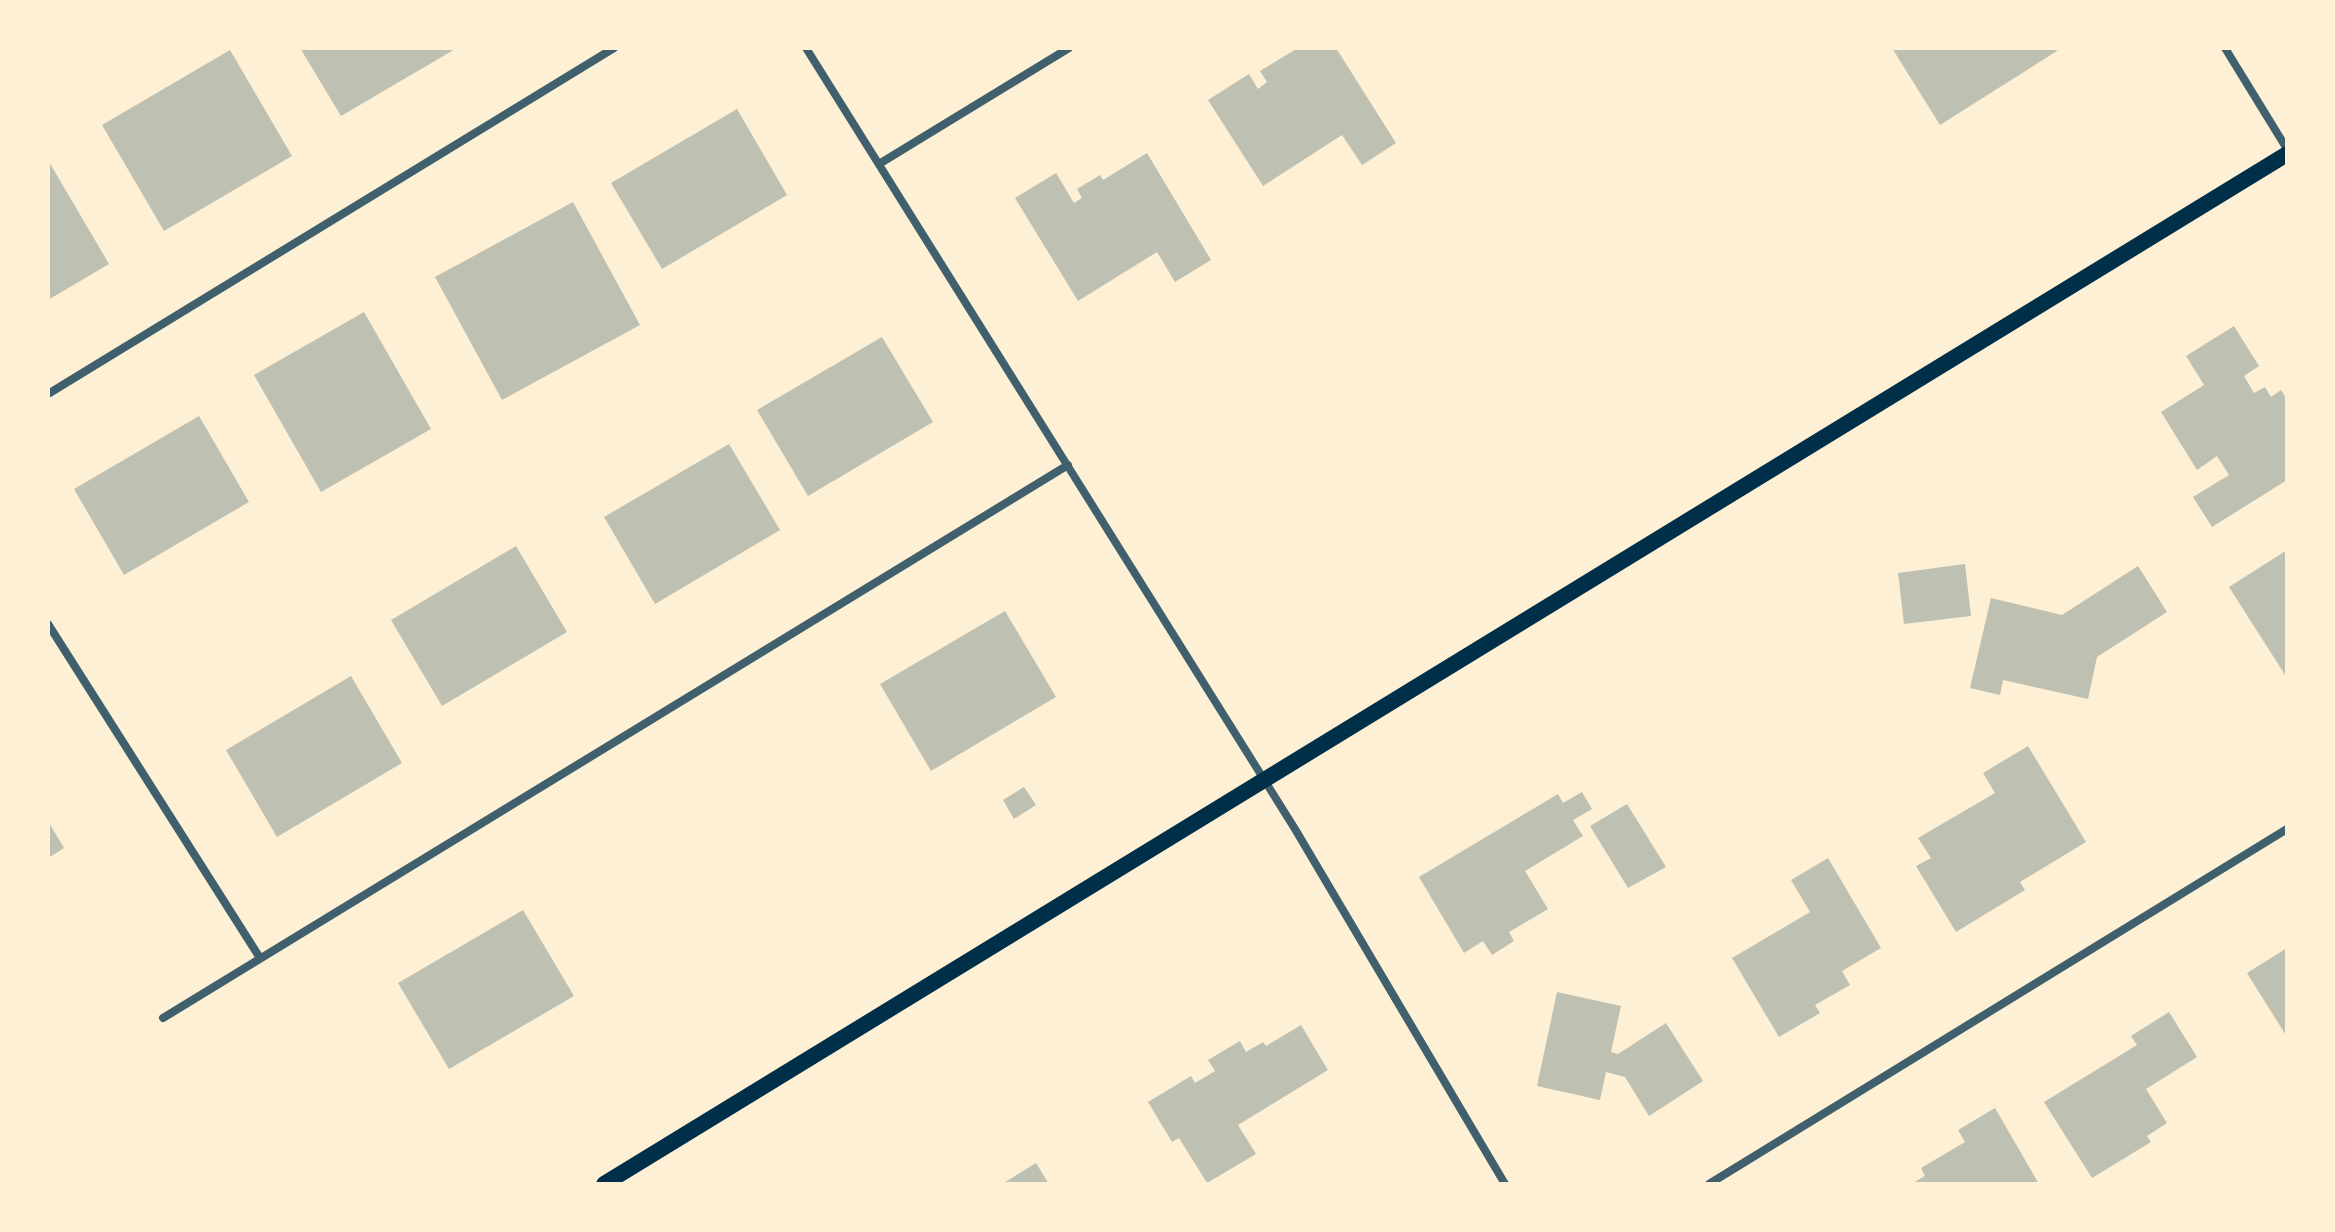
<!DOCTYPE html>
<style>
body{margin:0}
#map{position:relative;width:2335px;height:1232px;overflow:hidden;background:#fdf0d5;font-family:Commissioner,sans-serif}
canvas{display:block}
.frame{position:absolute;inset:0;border:50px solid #fdf0d5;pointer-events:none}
</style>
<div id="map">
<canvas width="2335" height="1232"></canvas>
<div class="frame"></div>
</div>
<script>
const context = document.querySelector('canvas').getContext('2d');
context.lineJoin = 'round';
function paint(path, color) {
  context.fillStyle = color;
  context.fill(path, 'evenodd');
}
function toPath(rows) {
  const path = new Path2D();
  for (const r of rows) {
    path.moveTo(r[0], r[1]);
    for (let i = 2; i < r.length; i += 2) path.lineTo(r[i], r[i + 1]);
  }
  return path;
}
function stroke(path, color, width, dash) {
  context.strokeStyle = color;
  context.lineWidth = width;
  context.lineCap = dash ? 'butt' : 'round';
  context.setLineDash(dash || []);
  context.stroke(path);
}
const building = toPath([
 [300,48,457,48,341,116],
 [1298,48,1336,48,1396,143,1362,165,1342,135,1263,186,1208,100,1249,74,1258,89,1267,82,1260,71],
 [1892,48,2056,48,2057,51,1940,125],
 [230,50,292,156,164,231,102,125],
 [737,109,787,195,662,269,611,183],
 [1147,153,1211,260,1175,282,1157,252,1078,301,1015,198,1056,173,1074,203,1082,198,1077,189,1100,175,1103,180],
 [48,160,109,264,48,300],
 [573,202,640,325,502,400,435,277],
 [364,312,431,429,321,492,254,375],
 [2234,326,2259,366,2244,376,2254,393,2265,387,2271,397,2281,390,2287,400,2287,480,2212,527,2193,497,2229,475,2217,456,2197,470,2161,412,2204,385,2186,356],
 [882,337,933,422,808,496,757,410],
 [199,416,249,502,124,575,74,489],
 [729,444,780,530,655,604,604,517],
 [516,546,567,632,442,706,391,620],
 [2287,550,2287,678,2229,587],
 [1965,564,1971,616,1904,624,1898,573],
 [2138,566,2167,612,2097,657,2088,699,2003,680,2000,695,1970,688,1991,598,2062,615],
 [1005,611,1056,697,931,771,880,684],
 [351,676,402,763,277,837,226,750],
 [2028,746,2086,842,2020,882,2025,890,1956,932,1916,866,1931,858,1918,838,1995,793,1983,773],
 [1024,787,1036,805,1014,819,1003,800],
 [1582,792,1592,809,1573,820,1583,836,1525,871,1548,909,1509,932,1514,941,1492,955,1483,941,1464,953,1419,877,1558,794,1563,803],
 [1627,804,1666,867,1628,888,1590,826],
 [48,821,64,848,48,858],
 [1828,858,1881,948,1842,971,1850,985,1815,1005,1820,1013,1779,1037,1732,958,1810,912,1791,880],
 [523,910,574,996,449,1069,398,983],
 [2287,948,2287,1037,2247,973],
 [1557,992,1621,1006,1611,1052,1618,1054,1666,1023,1703,1081,1649,1116,1625,1077,1606,1072,1600,1100,1537,1086],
 [2169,1012,2197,1057,2146,1089,2167,1123,2147,1136,2151,1142,2092,1178,2044,1102,2137,1045,2131,1036],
 [1301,1025,1328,1070,1238,1125,1256,1154,1207,1183,1179,1138,1172,1142,1148,1102,1191,1076,1195,1083,1215,1071,1208,1060,1240,1041,1246,1052,1263,1042,1266,1046],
 [1995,1108,2039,1184,1911,1184,1925,1176,1921,1168,1965,1142,1958,1130],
 [1036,1163,1049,1184,1002,1184]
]);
const minor = toPath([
 [806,48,1295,829,1505,1184],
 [2225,48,2287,149],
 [879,164,1069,48],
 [48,394,614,48],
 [48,624,260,958],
 [163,1018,1068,465],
 [1709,1184,2287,829]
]);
const secondary = toPath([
 [604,1184,2287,154]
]);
paint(building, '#bec0b2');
stroke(minor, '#3f606c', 8);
stroke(secondary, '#003049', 16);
</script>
